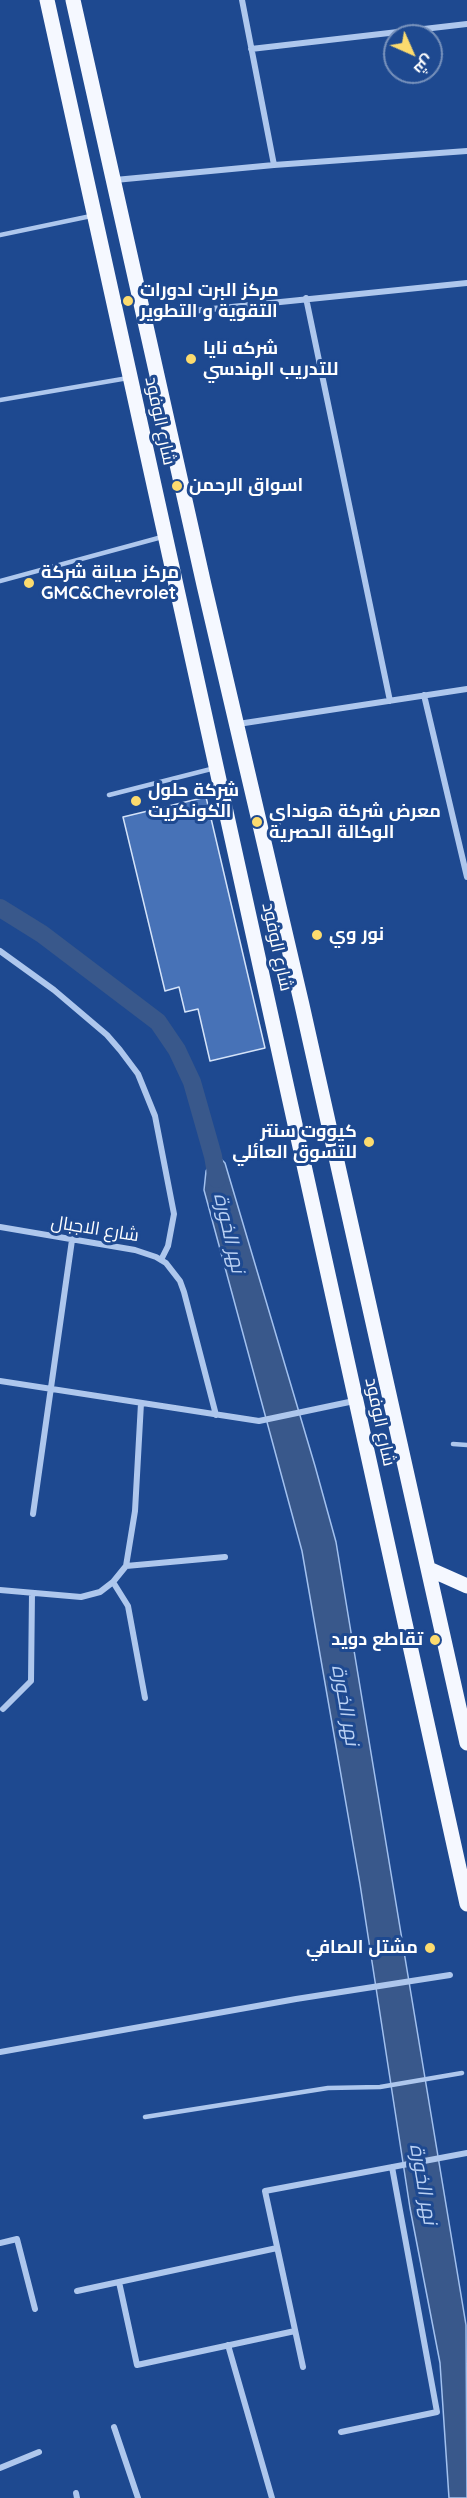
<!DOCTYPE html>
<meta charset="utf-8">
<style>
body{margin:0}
#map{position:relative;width:467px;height:2498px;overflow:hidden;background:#1e4990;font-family:Quicksand,Cairo,sans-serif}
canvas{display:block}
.north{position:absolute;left:383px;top:24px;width:60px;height:60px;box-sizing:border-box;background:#1e4990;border:2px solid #7892bc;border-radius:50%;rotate:135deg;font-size:16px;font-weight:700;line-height:24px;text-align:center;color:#fff}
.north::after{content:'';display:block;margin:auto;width:21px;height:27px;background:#fcdb6e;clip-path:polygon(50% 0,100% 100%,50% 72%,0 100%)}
</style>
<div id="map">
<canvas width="467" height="2498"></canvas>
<div class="north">ش</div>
</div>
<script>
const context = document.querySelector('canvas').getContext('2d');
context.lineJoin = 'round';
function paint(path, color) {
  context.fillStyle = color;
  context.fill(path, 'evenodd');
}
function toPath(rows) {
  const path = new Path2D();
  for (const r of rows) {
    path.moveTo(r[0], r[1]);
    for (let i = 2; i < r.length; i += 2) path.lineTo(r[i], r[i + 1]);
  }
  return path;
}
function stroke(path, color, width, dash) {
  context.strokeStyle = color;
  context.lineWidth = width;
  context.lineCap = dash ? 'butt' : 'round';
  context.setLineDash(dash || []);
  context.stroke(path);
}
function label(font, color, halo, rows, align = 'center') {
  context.font = font + ' Quicksand,Cairo,sans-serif';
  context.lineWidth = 6;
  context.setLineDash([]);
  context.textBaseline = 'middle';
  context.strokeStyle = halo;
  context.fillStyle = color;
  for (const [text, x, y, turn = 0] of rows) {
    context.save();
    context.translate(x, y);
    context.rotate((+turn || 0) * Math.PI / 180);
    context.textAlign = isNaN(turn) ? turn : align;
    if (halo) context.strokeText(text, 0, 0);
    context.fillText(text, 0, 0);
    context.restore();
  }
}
const water = toPath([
 [213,1156,220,1158,225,1163,315,1466,336,1542,466,2325,467,2498,449,2498,440,2363,410,2208,360,1884,302,1551,204,1190,206,1171,213,1156]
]);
const canal = toPath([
 [0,908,42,934,158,1022,177,1050,192,1082,213,1156,217,1179]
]);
const building = toPath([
 [206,797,265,1048,210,1061,198,1009,185,1012,179,987,165,991,123,817,206,797]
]);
const service = toPath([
 [0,235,91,216],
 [0,400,128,378],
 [0,581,162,537],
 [109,795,215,768],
 [453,1444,467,1445],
 [145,2117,328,2088,380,2087,462,2073]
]);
const minor = toPath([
 [242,0,274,165],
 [251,49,467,24],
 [115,180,274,165,467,151],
 [306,298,390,701],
 [143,316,467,283],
 [424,695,467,877],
 [238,724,467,689],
 [0,951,54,990,107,1035,120,1050,138,1074,155,1116,174,1214,168,1246,161,1260],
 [0,1227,135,1250,156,1257,166,1263,180,1281,184,1292,216,1415],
 [0,1381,259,1421,354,1401],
 [33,1514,72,1240],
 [126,1566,225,1557],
 [113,1582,128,1606,145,1698],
 [0,1590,81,1597,100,1592,113,1582,126,1566,135,1511,141,1403],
 [3,1709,31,1681,32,1593],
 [0,2052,296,1999,450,1975],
 [0,2243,17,2239,35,2309],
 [119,2282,137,2365,295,2331],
 [77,2291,277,2248],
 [228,2345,272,2498],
 [303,2367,265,2191,467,2153],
 [114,2427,138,2498],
 [341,2432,437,2412,392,2167],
 [0,2468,39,2452],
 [76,2493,77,2498]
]);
const primary = toPath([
 [47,0,467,1904],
 [73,0,204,585,302,1005,467,1743],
 [429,1569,467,1586]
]);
const markers = [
 [128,301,6,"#fcdb6e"],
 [191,359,6,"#fcdb6e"],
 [177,486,6,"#fcdb6e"],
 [29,583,6,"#fcdb6e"],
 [136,801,6,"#fcdb6e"],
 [257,822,6,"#fcdb6e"],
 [317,935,6,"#fcdb6e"],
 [369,1142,6,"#fcdb6e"],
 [435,1640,6,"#fcdb6e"],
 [430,1948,6,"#fcdb6e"]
];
const poiNames = [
 ["مركز البرت لدورات",140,291],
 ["التقوية و التطوير",140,312],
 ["شركه نايا",203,349],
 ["للتدريب الهندسي",203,370],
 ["اسواق الرحمن",189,486],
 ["مركز صيانة شركة",41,573],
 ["GMC&Chevrolet",41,594],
 ["شركة حلول",148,791],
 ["الكونكريت",148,812],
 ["معرض شركة هونداي",269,812],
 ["الوكالة الحصرية",269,833],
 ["نور وي",329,935],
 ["كيووت سنتر",357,1132,"right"],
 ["للتسوق العائلي",357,1153,"right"],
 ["تقاطع دويد",423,1640,"right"],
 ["مشتل الصافي",418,1948,"right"]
];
const streetNames = [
 ["شارع الوفود",160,421,78],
 ["شارع الوفود",277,947,78],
 ["شارع الاجبال",95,1229,9],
 ["شارع الوفود",380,1422,78]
];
const waterNames = [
 ["نهر الخورة",229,1233,77],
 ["نهر الخورة",345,1705,80],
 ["نهر الخورة",423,2184,80]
];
paint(water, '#39588b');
stroke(water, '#a2c1ef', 1.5);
stroke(canal, '#39588b', 18);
paint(building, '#4772b7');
stroke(building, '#d4e3f9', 1.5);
stroke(service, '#aec7ed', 4.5);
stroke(minor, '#aec7ed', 6);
stroke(primary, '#f5f8ff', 15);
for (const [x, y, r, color] of markers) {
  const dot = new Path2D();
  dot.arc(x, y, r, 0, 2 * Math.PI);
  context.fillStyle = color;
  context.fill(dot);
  stroke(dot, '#1e4990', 2);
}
label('bold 18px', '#fff', '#1e4990', poiNames, 'left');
label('18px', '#fff', '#1e4990', streetNames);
label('italic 20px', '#bad1f4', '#1e4990', waterNames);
</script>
